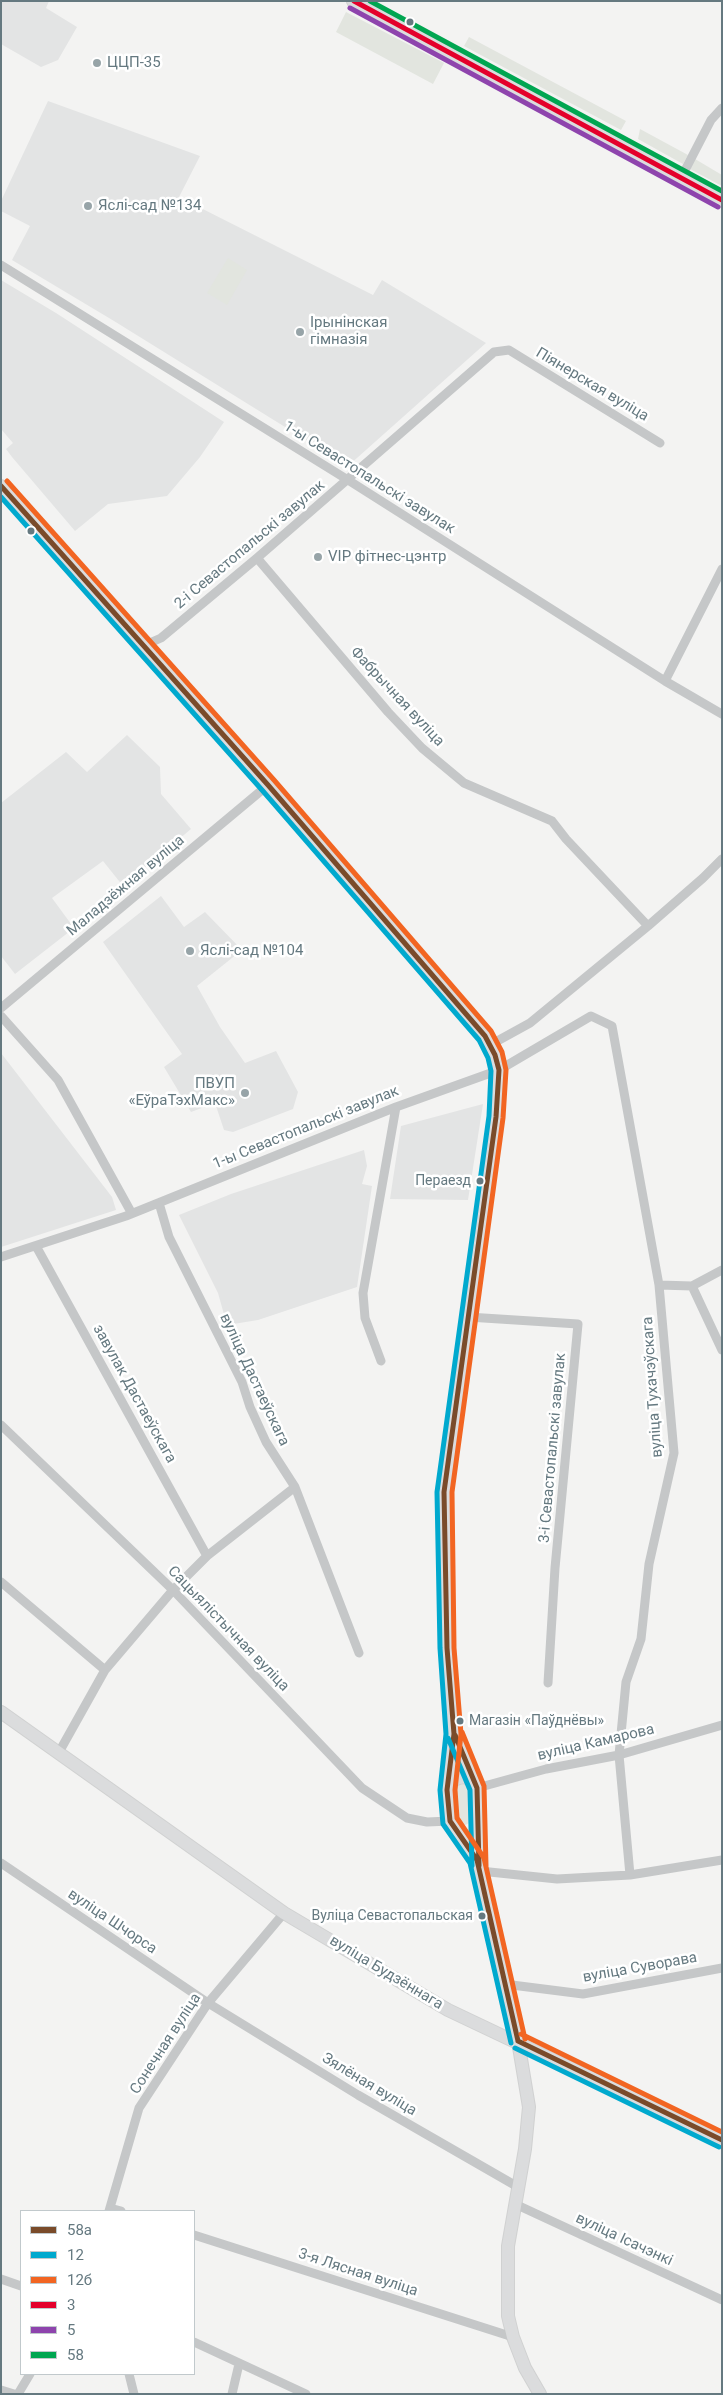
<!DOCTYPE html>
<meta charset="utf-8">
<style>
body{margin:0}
#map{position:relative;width:723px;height:2395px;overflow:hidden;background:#f3f3f2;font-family:Roboto,sans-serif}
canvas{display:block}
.frame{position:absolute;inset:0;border:2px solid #657980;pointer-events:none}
.legend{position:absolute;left:20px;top:2210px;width:175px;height:165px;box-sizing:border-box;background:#fff;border:1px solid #c1c9cc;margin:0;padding:6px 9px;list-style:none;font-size:15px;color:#657980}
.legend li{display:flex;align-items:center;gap:10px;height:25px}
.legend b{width:25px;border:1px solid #c1c9cc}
</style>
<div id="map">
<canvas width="723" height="2395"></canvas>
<div class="frame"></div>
<ul class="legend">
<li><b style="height:6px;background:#7a4b2a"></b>58а</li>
<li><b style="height:6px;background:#00a9ce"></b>12</li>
<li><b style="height:6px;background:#f26522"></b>12б</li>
<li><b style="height:6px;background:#e4002b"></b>3</li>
<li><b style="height:6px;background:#8e44ad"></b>5</li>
<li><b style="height:6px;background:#00a651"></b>58</li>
</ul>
</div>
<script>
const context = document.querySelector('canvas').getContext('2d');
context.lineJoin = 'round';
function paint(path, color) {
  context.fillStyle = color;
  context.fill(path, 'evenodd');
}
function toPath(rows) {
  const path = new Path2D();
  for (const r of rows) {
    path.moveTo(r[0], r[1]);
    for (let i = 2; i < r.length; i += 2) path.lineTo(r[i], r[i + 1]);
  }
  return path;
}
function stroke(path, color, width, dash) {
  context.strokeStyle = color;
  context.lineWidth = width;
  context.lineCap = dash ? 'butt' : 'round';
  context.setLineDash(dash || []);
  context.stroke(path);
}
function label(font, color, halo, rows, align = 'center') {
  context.font = font + ' Roboto,sans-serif';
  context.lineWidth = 5;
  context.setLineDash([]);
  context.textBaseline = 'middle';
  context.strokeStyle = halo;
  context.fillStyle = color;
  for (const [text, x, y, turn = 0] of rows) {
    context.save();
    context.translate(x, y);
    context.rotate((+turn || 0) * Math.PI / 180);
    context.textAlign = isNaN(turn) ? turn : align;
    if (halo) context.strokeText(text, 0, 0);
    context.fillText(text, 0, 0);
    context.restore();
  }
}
const built = toPath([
 [1,1,49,1,46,8,77,27,58,60,41,67,1,44],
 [48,101,200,156,179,197,373,295,382,280,486,343,348,466,114,321,12,260,30,226,1,211,1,201],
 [1,280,56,313,224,422,200,457,167,496,108,504,75,531,12,457,6,449,13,443,1,429],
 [127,735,160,767,161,794,191,829,123,886,103,861,52,898,74,928,15,974,1,956,1,803,66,752,87,772],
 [161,896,184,927,205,912,242,950,197,986,220,1027,245,1063,276,1051,298,1092,293,1109,233,1132,224,1130,215,1103,191,1112,164,1067,182,1054,103,942],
 [1,1053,112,1197,116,1210,1,1247],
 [483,1104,468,1200,390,1199,401,1126],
 [364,1150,367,1166,362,1184,372,1186,357,1287,258,1320,227,1325,218,1293,179,1215,231,1194]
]);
const green = toPath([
 [346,12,444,63,433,84,336,32],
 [469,37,626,121,621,130,464,46],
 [640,129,688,155,683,164,638,139],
 [695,159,722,175,722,186,690,169],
 [228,258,247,270,227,305,207,293],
 [458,1781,471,1785,474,1821,465,1825,457,1822,454,1818,453,1785]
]);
const street = toPath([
 [681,178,711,120,722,108],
 [1,265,348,480,665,681,722,714],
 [257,558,388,712,422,748,464,783,552,821,566,839,648,926],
 [145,645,161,638,257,558,494,352,509,350,660,443],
 [665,681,722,569],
 [1,1008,268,785],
 [1,1016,58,1080,131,1212],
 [490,1045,530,1023,648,926,703,878,722,859],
 [159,1203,169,1237,242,1382,250,1407,266,1442,295,1487,359,1653],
 [36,1246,207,1556],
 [1,1257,126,1216,396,1107,499,1070,591,1016,612,1026,659,1285,674,1453,649,1564,641,1639,626,1682,619,1755,630,1875],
 [659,1285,692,1286,722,1270],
 [692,1286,722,1350],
 [468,1317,578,1324,555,1568,548,1683],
 [381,1361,365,1318,363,1293,396,1107],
 [1,1425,173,1590,362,1788,407,1818,427,1822,450,1821],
 [1,1582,105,1670],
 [58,1754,105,1670,173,1590,207,1556,295,1487],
 [477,1788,546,1769,619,1755,722,1725],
 [1,1863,208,2003,358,2095,518,2187],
 [480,1871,557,1879,630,1875,722,1860],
 [504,1984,583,1994,722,1968],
 [515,2204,722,2300],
 [110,2208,121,2211],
 [109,2211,139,2108,208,2003,284,1913],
 [194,2235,513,2337],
 [1,2279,21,2286],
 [194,2342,306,2394],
 [129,2374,134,2394],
 [1,2390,14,2394],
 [18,2394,30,2374],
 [232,2394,239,2364]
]);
const secondary = toPath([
 [1,486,162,664,268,785,485,1036,495,1055,499,1070,496,1117,444,1492,447,1648,454,1734,447,1790,450,1821,477,1860],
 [1,1712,284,1913,448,2010,722,2140],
 [454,1734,477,1788,479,1816,477,1860,518,2041,529,2107,525,2149,508,2246,508,2316,513,2337,525,2368,540,2394],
 [447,1790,454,1780,459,1778,464,1777,474,1781]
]);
const primary = toPath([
 [354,1,722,200]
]);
const bus1 = toPath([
 [1,486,268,785,485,1036,495,1055,499,1070,496,1117,444,1492,447,1648,454,1734,447,1790,450,1821,477,1860,518,2041],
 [455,1735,477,1788,479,1866],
 [518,2041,722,2140]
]);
const bus2 = toPath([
 [1,497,262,790,479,1040,488,1058,491,1071,489,1116,437,1492,440,1648,446,1734,440,1790,443,1824,470,1863,511,2043],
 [448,1738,470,1790,472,1866],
 [515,2048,719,2147]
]);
const bus3 = toPath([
 [7,481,274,780,491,1031,502,1052,506,1070,503,1118,452,1492,454,1648,461,1734,455,1790,457,1818,484,1858,525,2039],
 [462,1732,484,1786,486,1866],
 [521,2034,722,2132]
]);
const bus4 = toPath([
 [354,1,722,200]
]);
const bus5 = toPath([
 [350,8,718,207]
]);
const bus6 = toPath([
 [370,1,722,191]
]);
const markers = [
 [410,22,4.5,"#657980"],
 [97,63,5,"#97a4a8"],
 [88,206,5,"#97a4a8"],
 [300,332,5,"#97a4a8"],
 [31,531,4.5,"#657980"],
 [318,557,5,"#97a4a8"],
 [190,951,5,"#97a4a8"],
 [245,1093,5,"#97a4a8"],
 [480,1181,4.5,"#657980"],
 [460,1721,4.5,"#657980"],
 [482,1916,4.5,"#657980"]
];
const busNames = [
 ["Пераезд",471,1181],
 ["Магазін «Паўднёвы»",469,1721,"left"],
 ["Вуліца Севастопальская",473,1916]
];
const poiNames = [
 ["ЦЦП-35",107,63],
 ["Яслі-сад №134",98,206],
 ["Ірынінская",310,323],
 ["гімназія",310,340],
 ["VIP фітнес-цэнтр",328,557],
 ["Яслі-сад №104",200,951],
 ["ПВУП",235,1084,"right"],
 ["«ЕўраТэхМакс»",235,1101,"right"]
];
const streetNames = [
 ["Піянерская вуліца",592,385,31],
 ["1-ы Севастопальскі завулак",369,478,32],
 ["2-і Севастопальскі завулак",250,545,-40],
 ["Фабрычная вуліца",397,697,47],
 ["Маладзёжная вуліца",126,886,-40],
 ["1-ы Севастопальскі завулак",306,1128,-22],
 ["вуліца Дастаеўскага",254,1380,65],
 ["вуліца Тухачэўскага",653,1387,-94],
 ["завулак Дастаеўскага",134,1394,61],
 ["3-і Севастопальскі завулак",553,1448,-85],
 ["Сацыялістычная вуліца",228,1629,46],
 ["вуліца Камарова",596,1743,-13],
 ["вуліца Шчорса",112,1922,34],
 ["вуліца Суворава",640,1968,-10],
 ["вуліца Будзённага",386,1973,31],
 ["Сонечная вуліца",166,2044,-57],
 ["Зялёная вуліца",369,2085,31],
 ["вуліца Ісачэнкі",624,2240,25],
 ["3-я Лясная вуліца",358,2273,18]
];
paint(built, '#e3e4e4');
paint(green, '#e2e5df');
stroke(secondary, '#d0d1d1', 14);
stroke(primary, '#cfd0d0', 16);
stroke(street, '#c5c7c8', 9);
stroke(secondary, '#dbdcdd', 12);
stroke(primary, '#dbdcdd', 14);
stroke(bus1, '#7a4b2a', 5);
stroke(bus2, '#00a9ce', 5);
stroke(bus3, '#f26522', 5);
stroke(bus4, '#e4002b', 5);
stroke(bus5, '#8e44ad', 5);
stroke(bus6, '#00a651', 5);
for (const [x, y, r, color] of markers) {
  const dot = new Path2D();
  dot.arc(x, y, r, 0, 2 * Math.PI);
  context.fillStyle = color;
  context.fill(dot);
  stroke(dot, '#fff', 2);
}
label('14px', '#657980', '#fff', busNames, 'right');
label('15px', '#657980', '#fff', poiNames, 'left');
label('15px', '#657980', '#fff', streetNames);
</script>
